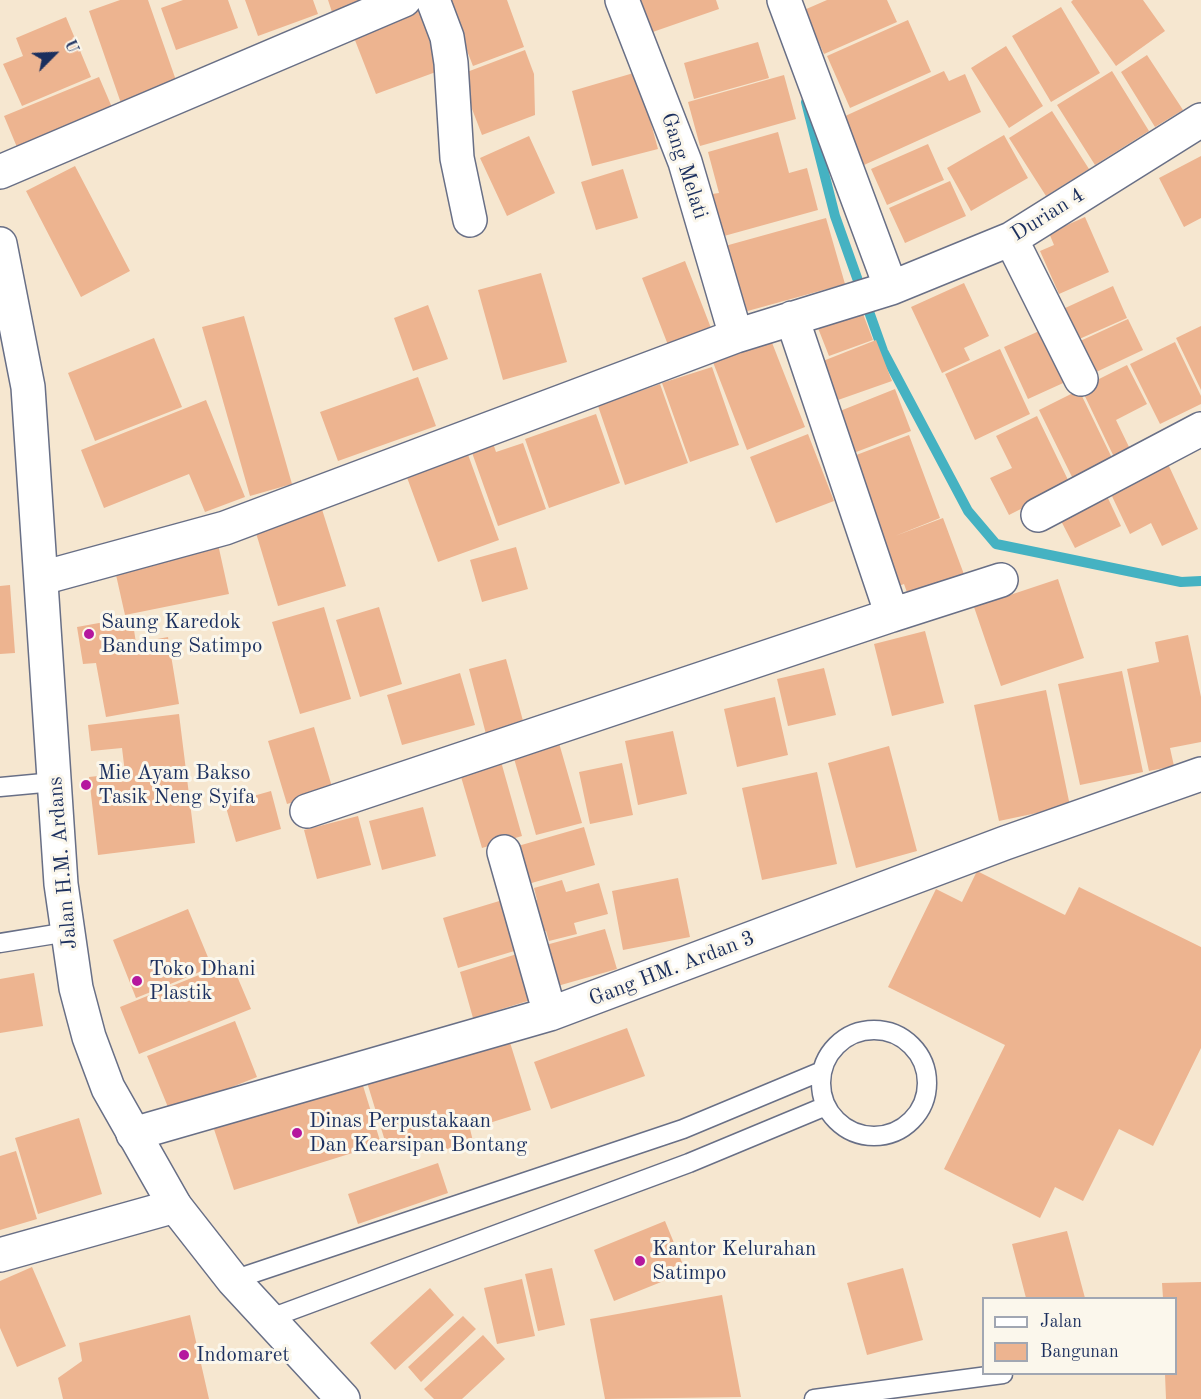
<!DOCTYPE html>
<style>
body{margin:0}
#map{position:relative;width:1201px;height:1399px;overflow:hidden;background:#f6e7d0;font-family:"Old Standard TT",serif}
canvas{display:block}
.legend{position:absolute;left:982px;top:1297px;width:195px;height:78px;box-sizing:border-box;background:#fbf7ec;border:2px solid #a1a7b3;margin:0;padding:8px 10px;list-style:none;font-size:18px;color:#1b2f5e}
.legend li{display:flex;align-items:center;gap:12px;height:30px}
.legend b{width:30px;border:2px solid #a1a7b3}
.north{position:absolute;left:24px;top:24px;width:60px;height:60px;-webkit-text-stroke:4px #fbf7ec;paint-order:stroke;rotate:66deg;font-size:16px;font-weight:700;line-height:24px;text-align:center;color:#1b2f5e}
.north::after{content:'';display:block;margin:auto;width:21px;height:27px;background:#1b2f5e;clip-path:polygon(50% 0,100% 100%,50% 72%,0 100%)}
</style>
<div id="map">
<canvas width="1201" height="1399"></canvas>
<ul class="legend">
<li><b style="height:8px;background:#fff"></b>Jalan</li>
<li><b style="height:16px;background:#edb490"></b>Bangunan</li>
</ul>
<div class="north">U</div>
</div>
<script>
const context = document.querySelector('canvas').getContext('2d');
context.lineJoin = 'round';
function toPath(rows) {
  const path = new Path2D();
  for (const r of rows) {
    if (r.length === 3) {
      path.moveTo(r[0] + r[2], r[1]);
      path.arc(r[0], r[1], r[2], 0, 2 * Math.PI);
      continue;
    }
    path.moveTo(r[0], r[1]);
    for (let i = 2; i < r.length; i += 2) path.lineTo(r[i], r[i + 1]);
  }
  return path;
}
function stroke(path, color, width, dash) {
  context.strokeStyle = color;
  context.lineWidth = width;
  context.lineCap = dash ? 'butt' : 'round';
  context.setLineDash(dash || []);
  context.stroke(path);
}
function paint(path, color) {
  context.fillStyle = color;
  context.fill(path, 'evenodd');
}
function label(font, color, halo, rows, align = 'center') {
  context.font = font + ' "Old Standard TT",serif';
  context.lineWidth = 6;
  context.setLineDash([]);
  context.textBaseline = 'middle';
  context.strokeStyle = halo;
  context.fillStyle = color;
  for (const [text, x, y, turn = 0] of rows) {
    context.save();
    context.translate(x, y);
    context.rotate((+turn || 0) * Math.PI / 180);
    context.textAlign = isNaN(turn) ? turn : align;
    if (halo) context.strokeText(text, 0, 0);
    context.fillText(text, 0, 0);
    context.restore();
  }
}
const stream = toPath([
 [806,102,835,216,883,351,968,511,996,544,1181,582,1201,581]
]);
const building = toPath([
 [120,0,148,0,179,89,123,109,89,11],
 [183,0,228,0,238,28,176,50,161,8],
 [245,0,313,0,318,14,258,36],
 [328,0,362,0,332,12],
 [447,0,507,0,524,47,473,66],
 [631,0,716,0,719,9,644,35],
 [827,0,887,0,897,22,824,54,804,10],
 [1073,0,1143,0,1165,31,1116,66,1071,2],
 [420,4,444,69,376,94,351,30],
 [1061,7,1100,73,1051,102,1012,36],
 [66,17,91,77,22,106,3,64,23,56,16,38],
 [908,20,931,72,850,108,827,56],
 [758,42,769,78,694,99,684,63],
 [1006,46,1043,106,1009,128,971,68],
 [525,50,534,74,535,115,482,135,459,75],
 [1147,55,1183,110,1155,127,1121,72],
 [944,71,949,81,965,74,981,112,864,165,843,117],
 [1112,71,1149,131,1095,165,1057,105],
 [637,72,658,149,592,166,572,91],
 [784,75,796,119,700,146,688,102],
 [99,77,114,112,19,152,4,116],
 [1052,111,1089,169,1046,196,1009,138],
 [778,132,789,173,807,168,818,210,724,236,712,194,719,193,708,152],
 [1004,135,1028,178,971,211,947,168],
 [529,136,555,193,507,216,480,158],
 [928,144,944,180,887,205,871,169],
 [1201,156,1201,218,1184,227,1159,178],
 [75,166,130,271,81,297,26,191],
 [623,169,638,218,596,230,581,182],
 [950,181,966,216,905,243,889,208],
 [1085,217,1109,272,1059,294,1040,251,1054,245,1049,233],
 [826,218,845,284,744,312,725,246],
 [685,261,711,328,668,345,642,278],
 [541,273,567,362,503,380,478,290],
 [964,283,989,336,964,348,970,360,942,373,911,307],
 [1113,286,1127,318,1077,340,1063,309],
 [428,305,448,359,413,371,394,318],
 [860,306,873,340,829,356,816,323],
 [244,316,292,484,250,496,202,327],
 [1128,319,1143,350,1092,374,1078,342],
 [1201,326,1201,390,1176,338],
 [1048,327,1072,379,1028,399,1004,347],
 [769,335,805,427,747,450,711,357],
 [154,338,182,407,95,441,68,373],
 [876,340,892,381,838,400,823,361],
 [1175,342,1201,396,1201,404,1160,424,1130,364],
 [1000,349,1030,414,975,440,945,374],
 [1127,365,1147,404,1116,420,1130,449,1114,457,1081,388],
 [712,367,739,445,690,462,662,383],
 [418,377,436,426,338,461,320,412],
 [660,384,688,463,625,485,598,406],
 [895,389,911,431,851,454,835,413],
 [1079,390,1113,460,1073,479,1039,410],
 [206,400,245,497,205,512,189,474,104,508,81,450],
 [596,414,620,483,549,508,525,439],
 [1037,416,1070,484,1009,515,990,478,1012,468,996,436],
 [808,434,834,501,776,523,750,457],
 [909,435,940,518,895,536,943,518,965,577,909,598,904,584,896,587,851,457],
 [492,440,496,452,523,443,546,509,498,526,470,447],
 [466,449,499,540,438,562,405,472],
 [1168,464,1198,529,1162,546,1151,523,1130,534,1110,492],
 [1106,494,1121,526,1075,548,1059,517],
 [320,503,346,586,278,606,253,523],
 [218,544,229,594,125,615,114,566],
 [516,547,528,589,482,602,470,560],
 [1058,579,1084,658,1001,686,974,607],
 [10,585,15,653,0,654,0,586],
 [324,607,351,699,300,714,272,622],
 [379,607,402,684,360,697,336,620],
 [132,617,136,643,168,637,179,704,106,717,96,663,83,664,77,627],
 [925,631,944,703,892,716,874,644],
 [1188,635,1201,697,1201,742,1170,748,1174,766,1149,771,1127,669,1159,662,1155,642],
 [506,659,525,728,487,738,469,669],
 [824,668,836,715,788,726,777,679],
 [1122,671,1143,772,1080,785,1058,684],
 [460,673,475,725,402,745,387,695],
 [1046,690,1070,806,999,821,974,705],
 [775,697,788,755,737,767,724,709],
 [179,714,195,843,98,855,89,777,125,773,122,748,91,751,88,725],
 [314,727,333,790,287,804,268,741],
 [673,731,687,794,638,805,625,741],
 [559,743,582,823,536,835,513,755],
 [889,746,917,851,856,868,828,763],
 [500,758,522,836,482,848,459,770],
 [622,763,633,815,590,824,579,772],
 [817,772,837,864,762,880,742,788],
 [271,791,281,829,236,842,225,804],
 [423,807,436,856,382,870,369,821],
 [358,816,371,865,317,879,304,830],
 [584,827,595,865,528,884,518,846],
 [977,871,1065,915,1079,887,1201,947,1201,1048,1153,1146,1119,1129,1083,1201,1055,1187,1040,1218,944,1169,1005,1045,888,987,936,889,962,902],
 [678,878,690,937,623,950,612,891],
 [562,880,566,892,599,883,608,914,574,923,577,934,549,941,546,931,537,934,528,903,537,900,534,888],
 [506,899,521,949,458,968,443,918],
 [188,909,212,967,136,998,113,940],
 [605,929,617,969,554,987,542,946],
 [520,953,534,999,473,1018,460,972],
 [231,962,251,1009,139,1054,120,1007],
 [34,973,43,1026,0,1033,0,979],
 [235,1021,257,1077,170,1112,147,1056],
 [627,1028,645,1076,551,1109,534,1062],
 [508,1036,531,1110,470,1129,473,1141,441,1151,438,1139,389,1154,366,1079],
 [360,1076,381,1144,234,1190,212,1123],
 [79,1118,102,1194,38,1214,15,1138],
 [16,1151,37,1219,0,1230,0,1156],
 [438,1163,448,1193,358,1224,348,1194],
 [665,1221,686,1272,614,1301,594,1250],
 [1067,1231,1085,1298,1026,1298,1012,1244],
 [32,1267,66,1346,17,1367,0,1328,0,1281],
 [552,1268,565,1325,538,1331,525,1274],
 [903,1268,923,1340,867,1355,847,1283],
 [522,1279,535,1336,497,1344,484,1288],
 [1201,1282,1201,1399,1166,1399,1165,1374,1176,1374,1176,1298,1163,1298,1162,1283],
 [430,1288,454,1315,395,1370,370,1343],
 [722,1295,741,1397,605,1399,590,1319],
 [190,1315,209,1399,63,1399,58,1378,82,1361,79,1343],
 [463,1316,476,1329,421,1382,408,1367],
 [483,1335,505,1359,462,1399,434,1399,424,1389]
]);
const service = toPath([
 [0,787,54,782],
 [0,943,68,932],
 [874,1083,53],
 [233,1280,683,1129,822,1071],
 [268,1319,689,1163,826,1106],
 [814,1399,1003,1374]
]);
const minor = toPath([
 [433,0,447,37,451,63,457,158,470,220],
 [622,0,685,162,736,336],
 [784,0,891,288],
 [0,172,404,0],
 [1011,239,1081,379],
 [792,318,892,615,1001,580],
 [1038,515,1201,429],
 [42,578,225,528,736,336,891,288,1011,239,1201,120],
 [307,811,892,615],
 [504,852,550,1014],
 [133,1134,550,1014,1005,843,1201,774],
 [0,1255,175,1206]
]);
const tertiary = toPath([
 [0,244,28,387,61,884,76,988,89,1037,108,1088,175,1206,233,1280,343,1399]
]);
const markers = [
 [89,634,6,"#b5179e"],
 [86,785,6,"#b5179e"],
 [137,981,6,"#b5179e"],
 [297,1133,6,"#b5179e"],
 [640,1261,6,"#b5179e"],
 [184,1355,6,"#b5179e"]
];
const streetNames = [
 ["Gang Melati",684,166,72],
 ["Durian 4",1048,215,-32],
 ["Jalan H.M. Ardans",63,863,-95],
 ["Gang HM. Ardan 3",672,969,-21]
];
const poiNames = [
 ["Saung Karedok",101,622],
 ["Bandung Satimpo",101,646],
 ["Mie Ayam Bakso",98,773],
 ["Tasik Neng Syifa",98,797],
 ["Toko Dhani",149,969],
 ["Plastik",149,993],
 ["Dinas Perpustakaan",309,1121],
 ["Dan Kearsipan Bontang",309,1145],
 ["Kantor Kelurahan",652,1249],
 ["Satimpo",652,1273],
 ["Indomaret",196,1355]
];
stroke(stream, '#45b2c2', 10);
paint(building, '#edb490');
stroke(service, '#686f86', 21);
stroke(minor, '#686f86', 36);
stroke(tertiary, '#686f86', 36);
stroke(service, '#fff', 18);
stroke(minor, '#fff', 33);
stroke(tertiary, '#fff', 33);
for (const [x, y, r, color] of markers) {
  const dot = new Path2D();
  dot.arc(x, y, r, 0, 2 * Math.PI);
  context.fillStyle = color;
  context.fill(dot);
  stroke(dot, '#fbf7ec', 2);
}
label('21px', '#1b2f5e', '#fbf7ec', streetNames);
label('21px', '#1b2f5e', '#fbf7ec', poiNames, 'left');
</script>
